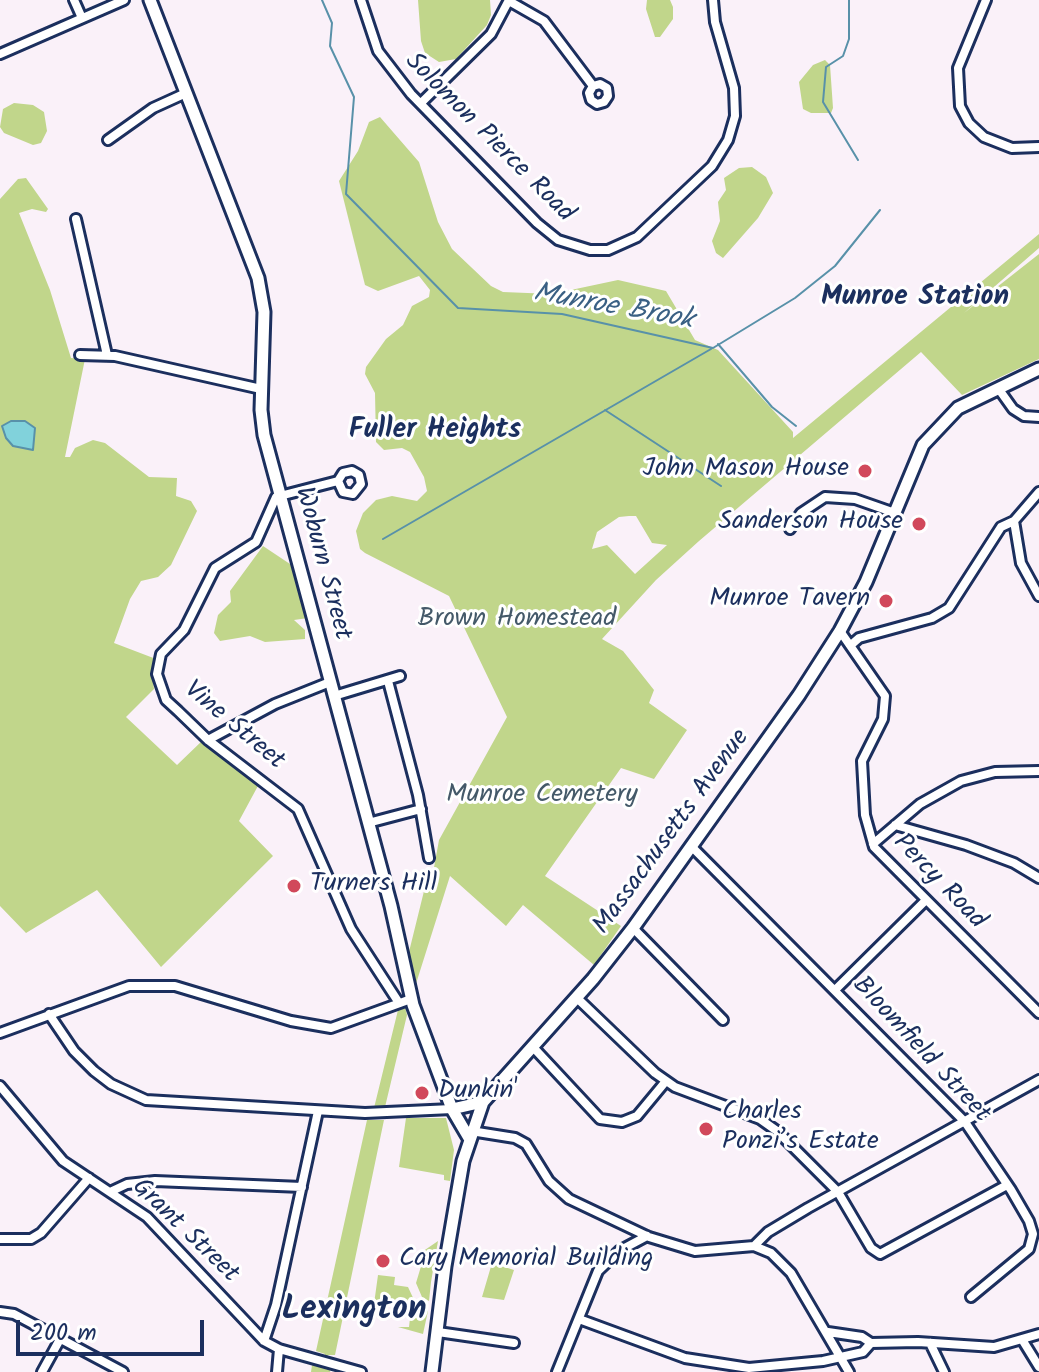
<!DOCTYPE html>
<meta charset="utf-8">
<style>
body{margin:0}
#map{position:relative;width:1039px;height:1372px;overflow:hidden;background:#faf1f9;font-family:Kalam,sans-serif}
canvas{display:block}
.scale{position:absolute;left:16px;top:1320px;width:188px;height:36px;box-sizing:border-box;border:4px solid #1b2f5e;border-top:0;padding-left:10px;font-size:24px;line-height:28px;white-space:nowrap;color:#1b2f5e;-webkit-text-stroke:6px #fff;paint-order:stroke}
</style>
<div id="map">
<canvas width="1039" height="1372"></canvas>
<div class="scale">200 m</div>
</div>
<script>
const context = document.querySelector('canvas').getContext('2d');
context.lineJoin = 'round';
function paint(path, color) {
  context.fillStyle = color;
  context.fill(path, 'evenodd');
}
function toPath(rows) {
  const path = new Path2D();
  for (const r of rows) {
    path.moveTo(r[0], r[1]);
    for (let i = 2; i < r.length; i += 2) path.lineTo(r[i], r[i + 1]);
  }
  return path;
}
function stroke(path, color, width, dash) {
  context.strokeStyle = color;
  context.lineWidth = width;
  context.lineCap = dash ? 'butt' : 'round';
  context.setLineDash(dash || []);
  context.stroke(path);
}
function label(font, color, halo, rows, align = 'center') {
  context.font = font + ' Kalam,sans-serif';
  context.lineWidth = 6;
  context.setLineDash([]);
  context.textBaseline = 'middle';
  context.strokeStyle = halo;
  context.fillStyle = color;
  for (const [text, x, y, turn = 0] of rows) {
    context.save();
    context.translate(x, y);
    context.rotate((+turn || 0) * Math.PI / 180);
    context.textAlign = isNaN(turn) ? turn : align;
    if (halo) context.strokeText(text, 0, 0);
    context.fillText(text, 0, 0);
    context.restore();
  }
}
const green = toPath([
 [418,0,490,0,491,15,487,25,456,59,439,62,425,53,421,41],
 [647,0,670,0,673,7,673,19,660,37,655,37,646,9],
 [825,60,830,65,833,108,831,113,811,113,803,109,799,82,813,65],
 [14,103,33,105,44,112,47,131,41,143,33,145,4,133,0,127,3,109],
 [380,117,419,162,438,222,452,249,491,286,503,292,552,294,618,280,666,291,695,340,718,350,793,432,793,438,1039,234,1039,248,964,313,1039,254,1039,359,962,395,921,352,699,541,656,580,602,639,623,651,654,690,649,703,687,730,654,779,621,768,545,876,621,926,594,965,523,905,506,926,450,876,414,990,407,960,425,887,431,884,439,840,507,717,449,596,365,553,360,549,356,531,363,513,376,500,392,496,417,501,427,491,424,477,410,452,402,448,384,450,376,442,375,393,365,374,366,367,386,339,403,325,412,306,429,297,430,290,419,276,378,291,365,285,339,181,358,151,369,122],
 [629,516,636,516,652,543,667,545,635,574,607,545,592,549,597,532,619,517],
 [752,167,766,177,773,193,758,218,723,258,716,253,712,241,720,221,718,202,726,190,724,178,739,168],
 [26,178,48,209,46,212,32,209,19,213,50,290,71,358,85,359,65,457,70,457,75,448,93,440,105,443,149,477,177,478,176,496,191,501,197,511,171,565,158,577,141,581,130,599,114,643,156,659,152,674,154,689,126,717,177,765,203,740,259,784,239,821,273,856,161,967,97,890,26,933,0,906,0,199,18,179],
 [263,546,293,566,308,618,294,620,305,630,305,639,265,642,250,636,220,641,214,633,218,615,231,602,230,591],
 [405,1007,407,1015,385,1107,374,1108,398,1010],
 [406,1118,446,1118,454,1150,450,1181,444,1180,444,1175,399,1167],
 [367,1120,384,1120,335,1355,328,1355,325,1367,331,1368,330,1372,311,1372,312,1365,322,1366,325,1354,316,1351],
 [438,1241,431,1282,429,1301,422,1297,416,1283,422,1263,419,1254],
 [492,1263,514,1270,504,1300,482,1297],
 [378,1275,395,1277,394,1285,408,1287,415,1302,428,1311,423,1334,398,1327,409,1327,411,1309,408,1305,374,1304]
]);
const water = toPath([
 [11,421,25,421,35,428,33,450,13,446,6,438,2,426,11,421]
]);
const stream = toPath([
 [322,0,332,23,330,46,354,97,346,194,458,308,562,314,713,348,795,298,835,266,880,210],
 [849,0,849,39,843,56,826,67,823,102,858,160],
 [718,344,772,407,796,426],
 [605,410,721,486],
 [383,539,711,349]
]);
const minor = toPath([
 [74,0,82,18],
 [361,0,378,51,411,94,537,223,558,240,590,250,608,250,637,237,712,166,728,140,735,116,734,88,715,22,713,0],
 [986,0,958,68,960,106,969,123,984,137,1012,148,1039,147],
 [509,1,544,21,593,86,589,93,591,100,597,104,604,102,608,96,607,88,600,84,593,86],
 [0,54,124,0],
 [421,103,491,34,509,0],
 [108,140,153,108,186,93],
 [76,219,107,355],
 [80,355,115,356,261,389],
 [998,388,1013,409,1024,416,1039,417],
 [338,481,343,473,352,471,359,475,361,484,353,494,343,492,338,481,276,497,256,542,215,568,184,630,161,654,157,674,166,700,178,711,208,740,298,809,351,929,399,1003],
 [1039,492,1014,521,1021,563,1039,596],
 [790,529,801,513,825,497,855,499,895,513],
 [840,631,885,696,883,719,862,761,865,815,874,847,1039,1013],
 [851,645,859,638,932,618,949,608,1001,527,1014,521],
 [388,681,418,795,429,858],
 [334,696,400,676],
 [208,740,275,704,330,682],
 [368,823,421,809],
 [895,825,966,845,1014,863,1039,878],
 [873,844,920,804,961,781,995,772,1039,771],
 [692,847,965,1122,1011,1190,1029,1221,1033,1234,1029,1249,971,1297],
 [633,928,723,1020],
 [835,990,925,901],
 [577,998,655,1073,675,1087,760,1119,777,1131,838,1192,871,1248,880,1254,1007,1185],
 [49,1014,74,1051,94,1071,111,1084,146,1100,365,1113,452,1109],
 [0,1033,129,986,175,986,291,1021,331,1028,411,999],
 [532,1046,600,1119,622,1122,637,1116,666,1081],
 [0,1086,63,1161,147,1217,264,1341,279,1349,361,1372],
 [471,1131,515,1138,526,1144,549,1181,569,1199,649,1237,695,1251,754,1246,771,1253,791,1273,849,1372],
 [112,1191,127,1184,155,1181,302,1187],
 [0,1239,31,1239,41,1233,89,1178],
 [754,1246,768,1232,808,1208,1039,1080],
 [0,1312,14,1314,123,1372],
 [579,1319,685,1358,749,1368,823,1361,863,1352,871,1343,918,1342,994,1347,1039,1334],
 [438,1332,514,1343],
 [828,1332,862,1337,871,1343],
 [264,1341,276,1305,318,1111],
 [1023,1341,1039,1367],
 [930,1343,944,1372],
 [42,1372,59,1341],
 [277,1372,279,1349],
 [557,1372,598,1271,619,1251,647,1236]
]);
const major = toPath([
 [150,0,258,278,264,312,261,410,264,435,391,906,413,1005,452,1109,469,1138],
 [452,1109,483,1102],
 [432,1372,445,1266,463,1161,483,1102,593,979,633,928,799,695,840,631,866,582,923,445,958,408,1039,369]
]);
const markers = [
 [865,471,8,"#d1495b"],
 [919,524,8,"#d1495b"],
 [886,601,8,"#d1495b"],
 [294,886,8,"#d1495b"],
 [422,1093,8,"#d1495b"],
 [706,1129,8,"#d1495b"],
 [383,1261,8,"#d1495b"]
];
const streetNames = [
 ["Solomon Pierce Road",488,139,45],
 ["Woburn Street",321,564,75],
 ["Vine Street",233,727,40],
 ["Massachusetts Avenue",673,833,-54],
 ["Percy Road",938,883,46],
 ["Bloomfield Street",920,1051,47],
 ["Grant Street",184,1232,44]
];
const poiNames = [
 ["John Mason House",849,471,"right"],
 ["Sanderson House",903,524,"right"],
 ["Munroe Tavern",870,601,"right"],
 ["Turners Hill",310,886],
 ["Dunkin'",438,1093],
 ["Charles",722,1114],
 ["Ponzi’s Estate",722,1144],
 ["Cary Memorial Building",399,1261]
];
const parkNames = [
 ["Brown Homestead",517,621],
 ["Munroe Cemetery",542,797]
];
const neighbourhoodNames = [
 ["Munroe Station",915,299],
 ["Fuller Heights",435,432]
];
const waterNames = [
 ["Munroe Brook",613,309,10]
];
const districtNames = [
 ["Lexington",354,1312]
];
paint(green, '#c1d68b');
paint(water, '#81d2db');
stroke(water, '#5891a9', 2);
stroke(stream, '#5891a9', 2);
stroke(minor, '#1b2f5e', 14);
stroke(major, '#1b2f5e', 17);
stroke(minor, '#fff', 8);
stroke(major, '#fff', 11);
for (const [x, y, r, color] of markers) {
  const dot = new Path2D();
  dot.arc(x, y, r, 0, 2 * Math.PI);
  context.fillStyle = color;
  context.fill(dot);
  stroke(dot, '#fff', 3);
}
label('26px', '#1b2f5e', '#fff', streetNames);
label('26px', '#1b2f5e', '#fff', poiNames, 'left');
label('26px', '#445969', '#fff', parkNames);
label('bold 28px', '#1b2f5e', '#fff', neighbourhoodNames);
label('italic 28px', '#3a6084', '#fff', waterNames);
label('bold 34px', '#1b2f5e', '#fff', districtNames);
</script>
